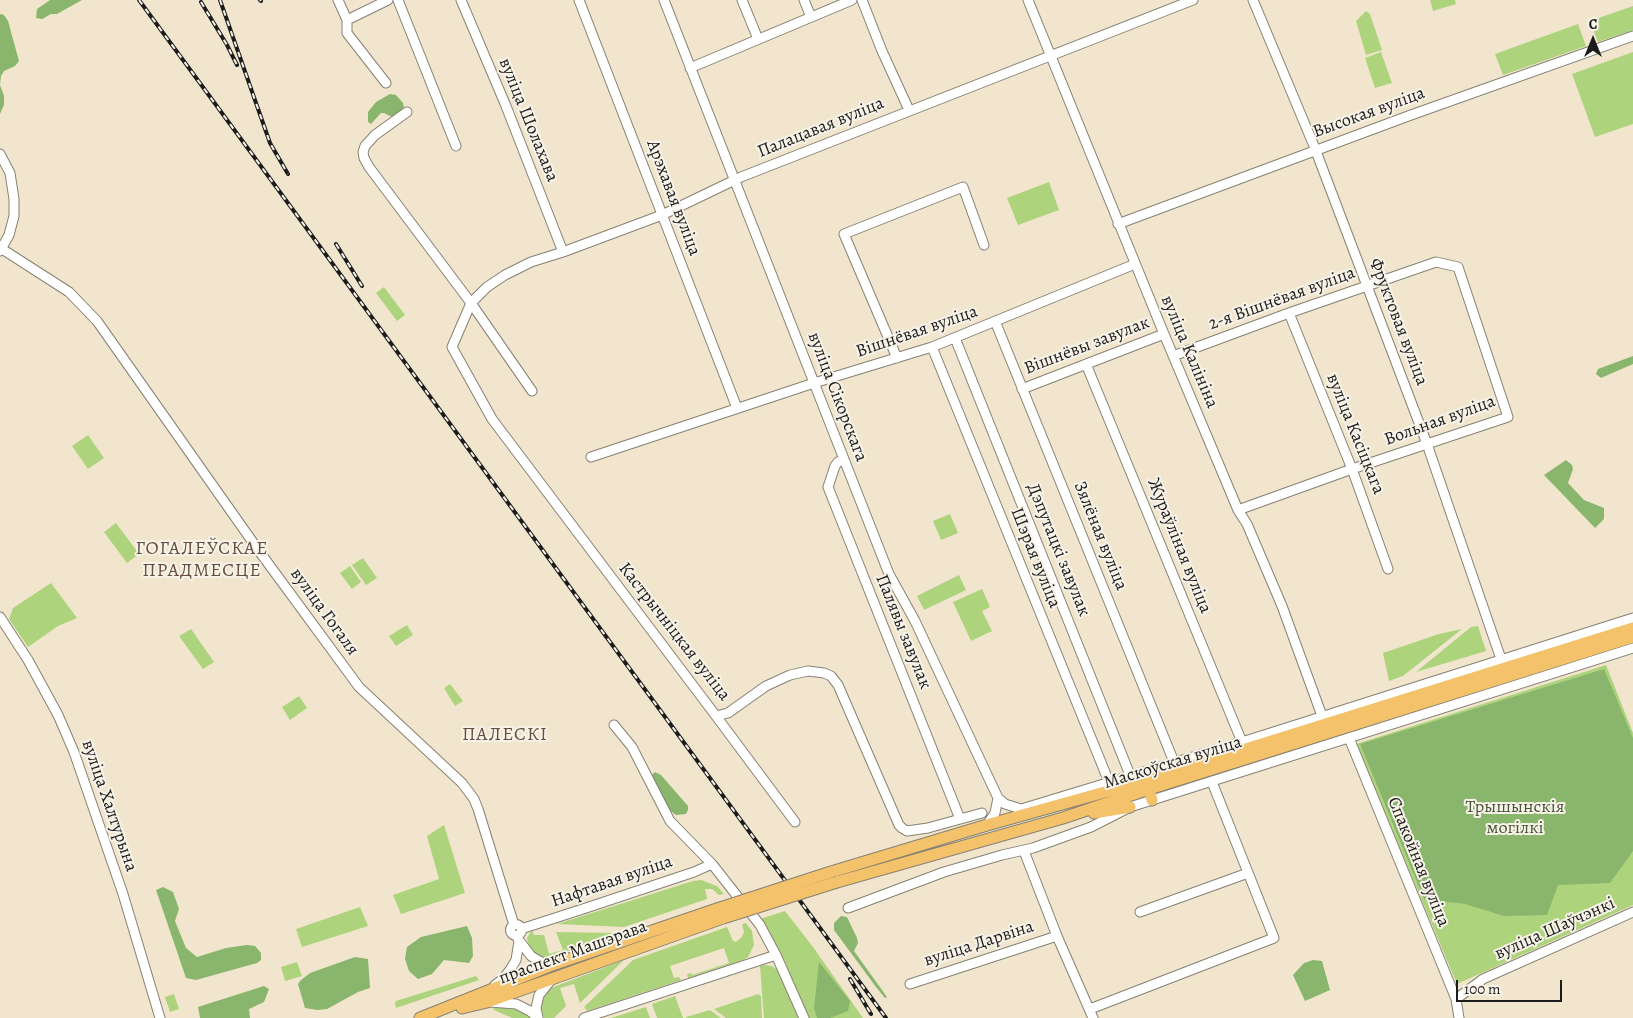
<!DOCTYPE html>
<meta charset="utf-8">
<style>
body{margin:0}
#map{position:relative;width:1633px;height:1018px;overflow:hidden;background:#f1e6cd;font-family:Alegreya,serif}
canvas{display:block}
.north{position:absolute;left:1568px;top:15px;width:50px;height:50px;-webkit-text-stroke:4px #f7f3e8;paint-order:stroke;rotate:0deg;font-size:14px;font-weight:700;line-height:20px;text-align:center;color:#1c1c1c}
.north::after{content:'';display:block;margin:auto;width:18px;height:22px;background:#1c1c1c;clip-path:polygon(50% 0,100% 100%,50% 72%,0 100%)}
.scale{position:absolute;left:1456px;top:980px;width:106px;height:22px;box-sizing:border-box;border:2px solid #1c1c1c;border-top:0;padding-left:6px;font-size:15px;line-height:18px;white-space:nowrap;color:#1c1c1c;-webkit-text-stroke:4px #f7f3e8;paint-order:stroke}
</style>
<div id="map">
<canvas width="1633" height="1018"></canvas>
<div class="north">С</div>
<div class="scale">100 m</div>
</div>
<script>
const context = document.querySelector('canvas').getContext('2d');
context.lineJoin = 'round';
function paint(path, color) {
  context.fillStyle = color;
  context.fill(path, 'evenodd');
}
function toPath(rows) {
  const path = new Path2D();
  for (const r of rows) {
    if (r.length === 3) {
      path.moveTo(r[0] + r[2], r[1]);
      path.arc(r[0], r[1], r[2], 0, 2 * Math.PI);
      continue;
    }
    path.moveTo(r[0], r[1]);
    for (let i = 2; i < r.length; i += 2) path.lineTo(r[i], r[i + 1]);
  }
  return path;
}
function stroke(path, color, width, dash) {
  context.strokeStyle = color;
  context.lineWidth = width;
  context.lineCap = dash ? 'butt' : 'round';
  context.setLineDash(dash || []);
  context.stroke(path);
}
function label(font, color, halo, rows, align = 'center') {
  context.font = font + ' Alegreya,serif';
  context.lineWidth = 4;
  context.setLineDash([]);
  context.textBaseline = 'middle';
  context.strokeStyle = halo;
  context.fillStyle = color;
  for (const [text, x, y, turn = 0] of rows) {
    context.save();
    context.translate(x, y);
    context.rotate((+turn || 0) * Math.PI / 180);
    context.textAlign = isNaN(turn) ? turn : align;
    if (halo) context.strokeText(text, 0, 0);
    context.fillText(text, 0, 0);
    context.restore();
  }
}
const green = toPath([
 [1430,0,1455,0,1456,4,1433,11],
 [1633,6,1633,30,1598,42,1590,21],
 [1366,11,1370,14,1382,50,1366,55,1356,21],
 [1578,24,1586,46,1503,75,1495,54],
 [1381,52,1392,83,1375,88,1365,58],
 [1633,52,1633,124,1595,137,1572,74],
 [1049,182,1059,210,1018,225,1007,198],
 [384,287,405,315,397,321,376,293],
 [88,435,104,458,88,469,72,446],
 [950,514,958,533,941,540,933,521],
 [116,523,139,554,127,563,104,532],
 [363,558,377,578,366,585,352,565],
 [350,566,361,582,352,589,340,573],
 [959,575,966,590,924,610,917,596],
 [51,583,77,618,58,626,28,647,9,619,13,608],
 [982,589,990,607,982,611,992,631,971,641,953,602],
 [407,625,413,635,396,646,389,636],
 [1478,626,1486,651,1416,672,1471,627],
 [191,629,214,662,203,669,179,636],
 [1462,629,1403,676,1389,681,1383,653,1439,634],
 [1606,665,1633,733,1633,905,1457,984,1356,744],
 [450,684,463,701,455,706,444,688],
 [299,696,307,708,290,720,282,707],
 [444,825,465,893,401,914,393,895,439,879,427,836],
 [701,880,717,886,724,894,719,895,712,889,705,889,707,899,624,927,557,924,693,881],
 [360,907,368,926,302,947,296,929],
 [785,911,813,947,863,1018,808,1018,784,959,760,919],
 [746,923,752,931,754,945,748,957,743,960,688,978,687,974,691,973,692,975,729,963,724,948,670,966,674,978,679,977,681,980,587,1011,584,1007,633,960,727,927,733,941,736,942,741,938,744,932,742,924],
 [532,930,534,935,544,935,549,954,563,950,556,932,616,933,546,959,532,952,529,948,527,938],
 [624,960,580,1003,574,984,560,988,566,1006,554,1018,544,1018,541,1013,540,1001,551,988],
 [297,962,302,976,285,981,281,967],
 [764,965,772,966,780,972,799,1018,764,1018,760,966],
 [476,976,479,980,396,1008,395,1004,396,1001],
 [174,994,179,1009,170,1012,165,997],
 [758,994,761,996,762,1018,726,1018,714,1009],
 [675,996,683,1018,657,1018,652,1004],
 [499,1007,519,1008,533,1018,512,1018,492,1009],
 [646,1007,650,1018,611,1018],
 [710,1010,721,1018,686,1018,686,1017]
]);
const forest = toPath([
 [50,0,82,0,57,14,51,14,42,19,36,18,37,9],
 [0,14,4,15,8,21,19,61,15,66,4,71,1,76,0,85,4,96,4,105,0,114],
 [390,94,396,95,403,103,404,108,399,114,392,117,384,113,381,113,371,124,368,122,368,112,376,102],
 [1633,356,1633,364,1601,378,1596,374,1598,369],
 [1566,460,1572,465,1573,469,1568,483,1584,500,1604,508,1604,519,1595,528,1544,475],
 [1604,669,1633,738,1633,851,1610,883,1558,885,1547,915,1504,916,1465,904,1424,899,1360,744],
 [655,772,661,775,688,806,688,810,686,814,676,815,668,809,651,776],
 [163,887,173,892,179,909,175,921,186,948,197,957,226,948,247,945,255,946,261,953,261,960,257,963,196,980,186,978,156,890],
 [841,916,847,917,857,938,858,943,854,951,887,997,885,998,876,987,834,930,834,923],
 [467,926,472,938,473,956,469,963,444,960,432,974,418,979,409,971,405,959,407,947,421,937],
 [355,957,368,959,370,988,358,992,327,1009,317,1010,305,1008,298,984,301,980,310,973],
 [1313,960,1322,961,1330,990,1305,1001,1293,975,1304,963],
 [819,962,850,1001,848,1011,830,1018,817,1018,814,1008],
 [264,986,269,989,264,1002,249,1009,250,1018,200,1018,198,1007]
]);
const minor = toPath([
 [338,0,347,20,347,33,386,83],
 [398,0,456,146],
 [461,0,506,106,563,252],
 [579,0,737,408],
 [664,0,889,574,915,621,998,798,1005,804,1021,809],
 [742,0,758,39],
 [804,0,811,17],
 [862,0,882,51,909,110],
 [1028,0,1164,334,1238,510,1247,524,1282,606,1322,716],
 [1253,0,1314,146,1427,444,1501,659],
 [347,20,388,0],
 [690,68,852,0],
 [407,112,375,135,365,146,363,152,364,158,369,167,471,303,532,391],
 [0,154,10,173,14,199,14,216,9,235,0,251],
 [1118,224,1411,115,1633,36],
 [2,249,69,292,97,321,259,551,359,687,462,783,474,799,478,809,514,925],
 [1289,313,1352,469,1388,569],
 [995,321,1174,762],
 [955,338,1130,775],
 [932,347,1109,782],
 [1173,356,1289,313,1436,262,1458,267,1508,417,1352,469,1238,510],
 [897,358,844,234,963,187,984,245],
 [1086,364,1242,742],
 [1022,389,1164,334],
 [591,457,814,383,932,347,1135,264],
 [844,460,838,462,835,466,828,487,960,819],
 [0,617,28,660,58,715,74,752,123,894,160,1018],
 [716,716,795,822],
 [614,725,632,747,670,821,712,864,760,925,776,955,804,1018],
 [1349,738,1456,999,1459,1018],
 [1018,810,1242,742,1633,618],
 [982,813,928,828,907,831,902,828,899,825,838,685,831,676,824,673,808,671,790,675,766,686,728,713,716,716,492,419,452,347,471,303,487,287,505,275,531,262,563,252,662,215,741,177,1193,0],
 [987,825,995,813,998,798],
 [1024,851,1057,936,1093,1018],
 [848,908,944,872,1002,855,1033,848,1091,827,1130,807,1633,648],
 [1140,912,1248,873],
 [516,930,5.5],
 [521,929,589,907,694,872,712,864],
 [518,939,531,956,541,962,555,964],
 [910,984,1057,936],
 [495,985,503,979,510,970,516,960,519,941],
 [1456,999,1483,979,1633,912],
 [490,1002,516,1004,530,1011,538,1018],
 [1090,1009,1274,938,1212,782],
 [538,1018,536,1008,539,995,551,980],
 [584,1018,776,955]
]);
const major = toPath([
 [1147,782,1152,800],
 [1094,813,1130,807],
 [831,872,987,825,1137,783,1633,628],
 [837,882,1063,818,1149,789,1633,637],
 [462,1008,487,1002,723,918],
 [420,1018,555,964,717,909]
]);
const rail = toPath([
 [139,0,886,1018],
 [220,0,270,143,288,174],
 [260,0,261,1],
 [201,2,227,45,237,65],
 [336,244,362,286],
 [850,979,871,1014]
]);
const majorBridge = toPath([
 [717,909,831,872],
 [723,918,837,882]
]);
const streetNames = [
 ["Высокая вуліца",1369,113,-20],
 ["вуліца Шолахава",528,120,68],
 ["Палацавая вуліца",821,128,-22],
 ["Арэхавая вуліца",673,198,69],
 ["2-я Вішнёвая вуліца",1282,299,-20],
 ["Фруктовая вуліца",1398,322,69],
 ["Вішнёвая вуліца",917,332,-19],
 ["Вішнёвы завулак",1087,346,-21],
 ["вуліца Калініна",1189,352,67],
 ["вуліца Сікорскага",837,397,69],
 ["Вольная вуліца",1440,421,-20],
 ["вуліца Касіцкага",1355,434,68],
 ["Зялёная вуліца",1100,536,68],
 ["Жураўліная вуліца",1179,546,68],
 ["Дэпутацкі завулак",1058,550,68],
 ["Шэрая вуліца",1035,558,68],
 ["вуліца Гогаля",324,612,54],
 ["Кастрычніцкая вуліца",674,632,52],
 ["Палявы завулак",903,632,68],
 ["Маскоўская вуліца",1173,763,-17],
 ["вуліца Халтурына",109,806,71],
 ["Спакойная вуліца",1418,862,68],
 ["Нафтавая вуліца",612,882,-19],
 ["вуліца Шаўчэнкі",1555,929,-24],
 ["вуліца Дарвіна",979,944,-18],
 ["праспект Машэрава",573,953,-20]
];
const parkNames = [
 ["Трышынскія",1515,808],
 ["могілкі",1515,829]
];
const neighbourhoodNames = [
 ["ГОГАЛЕЎСКАЕ",202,549],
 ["ПРАДМЕСЦЕ",202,571],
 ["ПАЛЕСКІ",505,735]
];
paint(green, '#aed37d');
paint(forest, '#8ab56c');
stroke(minor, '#868174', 11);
stroke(major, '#868174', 13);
stroke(minor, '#fff', 9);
stroke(major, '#f3c26a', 11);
stroke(rail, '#1c1c1c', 4);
stroke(rail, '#f7f3e8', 2, [5.5]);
stroke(majorBridge, '#868174', 13, []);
stroke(majorBridge, '#f3c26a', 11);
label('18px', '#1c1c1c', '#f7f3e8', streetNames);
label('18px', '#485339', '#f7f3e8', parkNames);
context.letterSpacing = '1px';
label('19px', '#664d40', '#f7f3e8', neighbourhoodNames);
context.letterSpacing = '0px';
</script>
